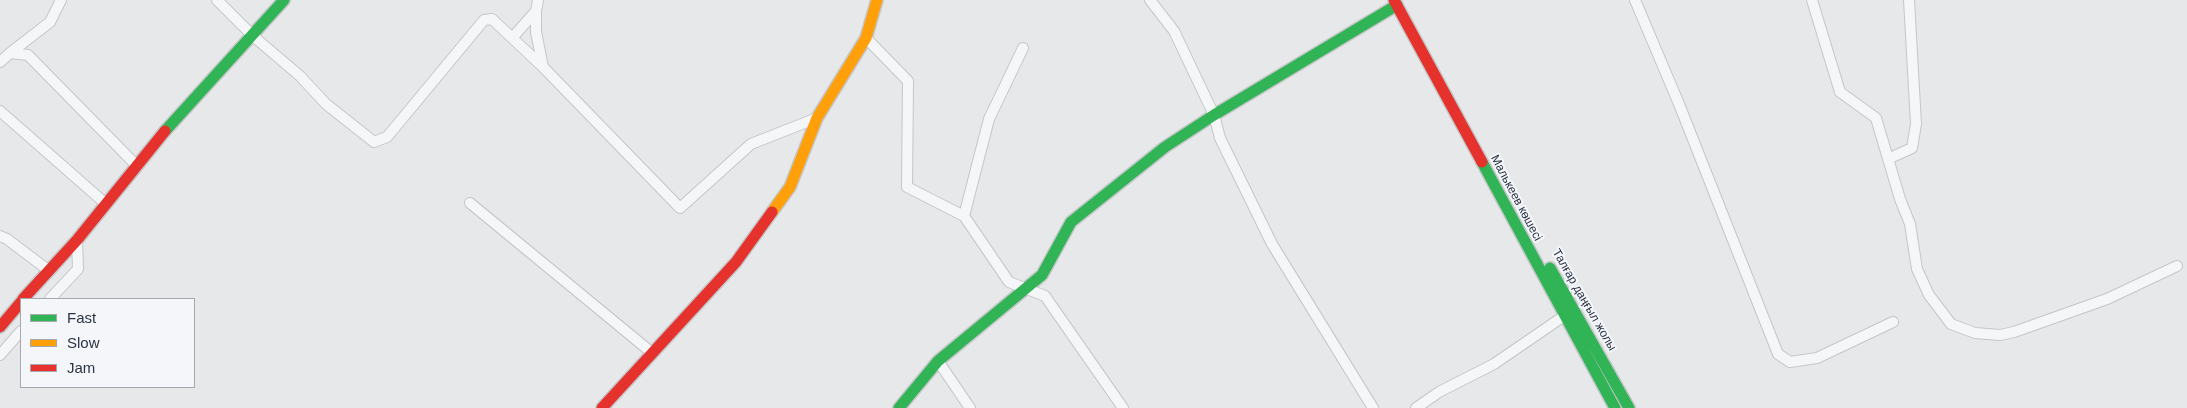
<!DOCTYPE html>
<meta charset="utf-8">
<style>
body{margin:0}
#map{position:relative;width:2187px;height:408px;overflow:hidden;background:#e6e8ea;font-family:Helvetica,sans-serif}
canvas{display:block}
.legend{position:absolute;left:20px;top:298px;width:175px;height:90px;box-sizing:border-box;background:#f4f6f9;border:1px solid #a4a8b1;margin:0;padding:6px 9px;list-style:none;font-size:15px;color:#2b3445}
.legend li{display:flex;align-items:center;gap:10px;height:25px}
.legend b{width:25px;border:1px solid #a4a8b1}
</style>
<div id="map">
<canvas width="2187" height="408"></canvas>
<ul class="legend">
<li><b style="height:6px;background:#30b455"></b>Fast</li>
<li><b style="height:6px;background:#ff9f0a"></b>Slow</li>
<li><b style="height:6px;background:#e5322d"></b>Jam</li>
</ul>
</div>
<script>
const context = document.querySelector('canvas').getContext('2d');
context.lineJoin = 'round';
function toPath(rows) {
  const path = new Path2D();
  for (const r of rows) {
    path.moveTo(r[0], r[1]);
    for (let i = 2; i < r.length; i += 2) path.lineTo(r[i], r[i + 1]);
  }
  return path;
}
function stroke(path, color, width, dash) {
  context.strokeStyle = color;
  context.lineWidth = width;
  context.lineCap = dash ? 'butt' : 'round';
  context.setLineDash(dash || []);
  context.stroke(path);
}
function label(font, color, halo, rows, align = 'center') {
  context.font = font + ' Helvetica,sans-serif';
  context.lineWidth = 4;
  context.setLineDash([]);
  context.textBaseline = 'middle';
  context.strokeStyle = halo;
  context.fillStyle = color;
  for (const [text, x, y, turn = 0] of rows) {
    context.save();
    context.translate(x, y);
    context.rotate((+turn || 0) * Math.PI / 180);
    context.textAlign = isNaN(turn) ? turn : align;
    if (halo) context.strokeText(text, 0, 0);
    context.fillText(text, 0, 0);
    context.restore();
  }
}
const street = toPath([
 [217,0,253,36,300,76,326,104,374,142,387,137,484,20,492,19,543,67,680,208,751,144,817,118],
 [1150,0,1174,31,1214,115,1220,138,1272,244,1373,408],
 [1635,0,1679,104,1778,354,1790,362,1817,358,1893,322],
 [1812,0,1840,92,1876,118,1900,199,1910,224,1917,269,1929,295,1951,324,1975,333,2000,335,2014,332,2107,299,2177,266],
 [536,11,536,32,543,67],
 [513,37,536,11,538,0],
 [866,38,908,81,907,187,964,216,1009,282,1045,296,1123,408],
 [10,53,50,22,61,0],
 [0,62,10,53,28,55,137,166],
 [0,111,106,204],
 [1888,159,1912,148,1916,124,1909,0],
 [470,203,651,352],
 [964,216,989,119,1023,48],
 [0,236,7,239,48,270],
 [50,299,78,269,77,240],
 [0,355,21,331],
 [938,361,970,408],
 [1416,408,1439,392,1494,364,1564,316]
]);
const fast = toPath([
 [165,131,284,0],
 [1482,162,1615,408],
 [1550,268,1629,408],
 [899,408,938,361,1042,275,1071,222,1165,147,1214,115,1397,5]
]);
const slow = toPath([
 [772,212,790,187,817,118,866,38,877,0]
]);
const jam = toPath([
 [1394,0,1482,162],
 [23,299,77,240,165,131],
 [0,327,21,302],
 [602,408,736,262,772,212]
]);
const streetNames = [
 ["Малькеев көшесі",1516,198,62],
 ["Талғар даңғыл жолы",1584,300,60]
];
stroke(street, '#c4c6c8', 12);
stroke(fast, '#c4c6c8', 14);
stroke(slow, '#c4c6c8', 14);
stroke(jam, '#c4c6c8', 14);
stroke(street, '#f5f6f7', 10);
stroke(fast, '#30b455', 11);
stroke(slow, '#ff9f0a', 11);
stroke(jam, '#e5322d', 11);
label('12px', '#2b3445', '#f4f6f9', streetNames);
</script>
